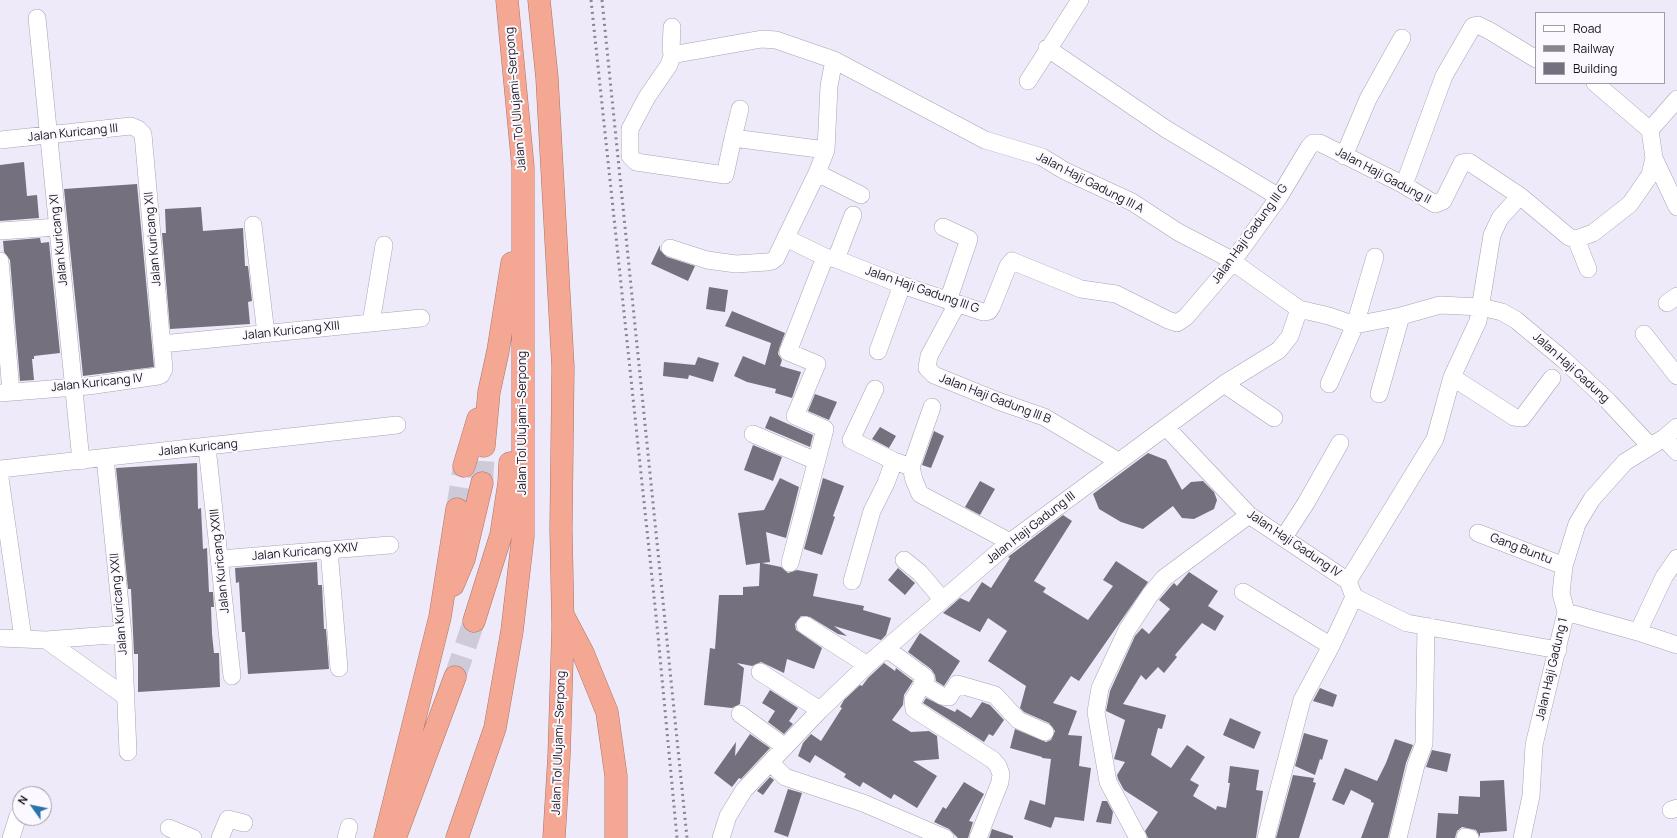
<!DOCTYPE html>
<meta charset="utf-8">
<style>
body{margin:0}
#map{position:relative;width:1677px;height:838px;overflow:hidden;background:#efeaf9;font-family:Manrope,sans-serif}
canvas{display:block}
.legend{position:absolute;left:1535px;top:12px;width:130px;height:72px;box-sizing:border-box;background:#fbf9ff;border:1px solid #a09ea4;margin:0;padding:5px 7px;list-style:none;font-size:12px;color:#17151b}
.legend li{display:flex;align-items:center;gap:8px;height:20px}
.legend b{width:20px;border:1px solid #a09ea4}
.north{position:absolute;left:12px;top:786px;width:40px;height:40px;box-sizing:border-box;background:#fbf9ff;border:1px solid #a09ea4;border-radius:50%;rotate:303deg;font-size:11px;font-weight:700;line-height:16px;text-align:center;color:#17151b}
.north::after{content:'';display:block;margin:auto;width:14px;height:18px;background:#2974a7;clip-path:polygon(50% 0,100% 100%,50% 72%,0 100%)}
</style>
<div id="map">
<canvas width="1677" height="838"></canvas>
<ul class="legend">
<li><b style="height:5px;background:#fff"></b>Road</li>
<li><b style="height:5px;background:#88858f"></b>Railway</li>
<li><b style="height:11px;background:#75707e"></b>Building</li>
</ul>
<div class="north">N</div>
</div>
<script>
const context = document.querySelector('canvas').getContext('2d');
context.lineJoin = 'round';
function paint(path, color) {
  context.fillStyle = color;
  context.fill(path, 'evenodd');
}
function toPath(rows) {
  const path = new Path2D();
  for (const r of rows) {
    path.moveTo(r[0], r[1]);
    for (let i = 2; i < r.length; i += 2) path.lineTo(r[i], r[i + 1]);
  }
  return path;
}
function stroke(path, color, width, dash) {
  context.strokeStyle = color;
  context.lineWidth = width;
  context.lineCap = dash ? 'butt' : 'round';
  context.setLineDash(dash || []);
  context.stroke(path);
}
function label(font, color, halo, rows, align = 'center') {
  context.font = font + ' Manrope,sans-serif';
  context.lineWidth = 4;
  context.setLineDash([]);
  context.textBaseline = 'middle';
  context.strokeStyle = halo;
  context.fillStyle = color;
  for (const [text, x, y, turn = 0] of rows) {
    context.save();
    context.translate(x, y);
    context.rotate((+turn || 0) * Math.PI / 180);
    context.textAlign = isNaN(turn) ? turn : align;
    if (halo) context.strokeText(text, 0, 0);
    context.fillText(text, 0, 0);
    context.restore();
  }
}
const building = toPath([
 [24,162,27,196,37,195,39,218,0,221,0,165],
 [137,184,154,367,83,376,64,189],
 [201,207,203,231,243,228,245,266,248,266,252,301,248,302,250,324,170,329,162,233,166,233,165,209],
 [40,238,41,243,49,242,60,353,34,356,34,359,32,359,34,380,20,381,10,260,4,252,3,241],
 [660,245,660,250,667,257,695,266,688,281,651,264],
 [709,287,728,290,725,312,706,309],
 [732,311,785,333,779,349,778,354,782,360,780,366,801,372,792,398,775,393,776,389,747,382,734,376,743,356,765,365,771,343,725,326],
 [698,357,719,363,713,382,689,375,688,379,663,376,664,362,695,365],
 [815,394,837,402,829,420,808,411],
 [770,416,813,435,810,447,765,428],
 [880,427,896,436,889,448,872,439],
 [934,431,944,436,931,468,922,465],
 [753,445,782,457,773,481,744,470],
 [1148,453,1166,460,1182,490,1191,482,1203,481,1214,492,1217,500,1214,509,1194,519,1182,518,1173,506,1143,529,1121,522,1099,509,1093,494],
 [197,463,198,509,201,508,203,549,207,548,209,592,213,592,214,607,211,607,212,634,214,653,219,653,220,687,138,692,138,654,134,654,131,589,128,589,116,468],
 [780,478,799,487,786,538,766,532,770,562,762,563,781,567,788,573,797,570,818,574,813,596,864,606,863,610,891,618,886,635,881,640,834,626,847,636,838,634,810,617,801,616,795,624,796,630,822,648,814,669,787,659,784,673,761,662,752,666,737,663,744,668,740,704,732,708,704,705,710,648,715,649,719,595,743,595,743,587,759,586,760,563,746,565,738,513,764,510],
 [823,478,844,486,833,516,835,517,822,555,804,549],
 [980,481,995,489,980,515,965,507],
 [1063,515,1072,521,1034,581,1046,588,1043,592,1088,620,1113,586,1103,580,1116,561,1148,582,1079,681,1071,676,1053,703,1077,711,1068,735,1082,736,1079,766,1091,768,1084,821,1055,817,1051,828,1024,819,1030,800,1045,805,1051,759,1042,758,1042,757,1010,748,1015,729,1046,742,1051,740,1055,731,1049,723,1024,712,1020,708,1026,686,988,661,1007,631,988,618,980,632,943,613,960,598,969,602,982,582,991,588,1010,558,1008,557],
 [317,562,318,585,322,585,324,629,326,629,329,669,248,674,245,632,242,632,239,582,236,583,235,568],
 [898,568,915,583,905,595,888,580],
 [1189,572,1218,591,1208,606,1224,616,1215,631,1202,623,1175,655,1177,657,1164,673,1158,667,1146,680,1141,675,1123,704,1166,715,1162,729,1158,728,1151,755,1171,768,1187,745,1205,757,1190,780,1199,785,1193,796,1216,810,1217,806,1226,808,1230,783,1228,783,1230,766,1259,770,1256,790,1263,791,1256,838,1148,838,1145,831,1158,812,1124,790,1118,779,1117,775,1125,762,1114,759,1125,720,1106,711,1110,691,1135,636,1142,628,1149,634,1170,609,1159,600,1172,585,1174,583,1177,586],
 [920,633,960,661,944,686,936,681,935,675,931,669,908,652],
 [884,663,895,671,896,668,913,681,904,695,903,705,892,720,911,732,929,731,937,736,939,759,913,761,937,776,917,808,894,794,891,799,863,782,860,787,844,777,846,774,815,755,810,763,798,756,803,743,811,734,821,741,842,708,840,707,844,700,860,685,862,686,868,678],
 [1320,688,1337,695,1333,707,1313,701],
 [770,690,798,708,789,721,793,724,784,734,768,722,775,711,762,703],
 [926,698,955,712,957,709,971,718,982,702,990,705,1004,720,993,736,989,734,984,742,923,703],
 [1230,718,1261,732,1254,749,1223,735],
 [1304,733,1328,740,1322,760,1320,759,1315,775,1295,766],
 [750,734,770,748,741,779,739,778,732,787,714,773,736,742,735,756],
 [1395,739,1413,745,1406,763,1388,838,1361,838,1374,803,1371,802,1371,800,1351,790,1344,805,1332,800,1345,768,1377,781,1386,763],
 [1432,750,1451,754,1447,772,1426,767],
 [1293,775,1314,778,1313,782,1316,783,1299,838,1276,838],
 [770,777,774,780,763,795,757,791],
 [1504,780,1507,831,1480,833,1480,837,1476,830,1462,827,1457,831,1455,838,1436,838,1438,813,1458,814,1459,796,1480,797,1480,781],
 [964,782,984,794,969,821,973,822,968,838,958,838,949,829,934,822,943,807,946,809],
 [788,789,802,793,788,837,774,832],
 [1102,801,1107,801,1113,812,1111,824,1096,822],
 [992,829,1013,836,1013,838,989,838]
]);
const highwayTunnel = toPath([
 [482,483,484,446],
 [457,509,464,466],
 [455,677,474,621]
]);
const minor = toPath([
 [37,18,81,461],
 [672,27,671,50,677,54,762,39,776,40,834,60,985,140,1042,157,1065,171,1132,202,1178,232,1226,257,1299,309,1329,316,1355,325,1401,316,1440,305,1481,307,1502,312,1516,320,1564,360,1608,401,1650,446],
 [1047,48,1166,129,1279,197],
 [673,53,669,65,647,97,630,129,630,156,636,162,725,175,733,138,826,150],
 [1028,81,1080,0],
 [1595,83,1650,130],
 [1677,99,1650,130,1654,158,1677,207],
 [733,138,740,109],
 [0,140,131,126,138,129,143,134,164,369,161,375,158,376,88,386,0,393],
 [1344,156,1368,99,1402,38],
 [817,173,861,195],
 [1404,185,1444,76,1473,26,1478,25,1490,31,1536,59],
 [253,225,266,334],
 [943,227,969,239,948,301],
 [0,231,58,227],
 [786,238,825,257,836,259,902,285,983,312,989,311,992,306,1008,266,1012,261,1081,289,1116,294,1168,320,1177,323,1186,317,1227,269,1279,197,1309,147,1313,143,1320,143,1404,185,1435,204,1443,201,1462,163,1469,162,1520,196,1569,237,1576,239,1593,233,1630,204,1650,175,1654,158],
 [1576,239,1588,269],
 [670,248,707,260,736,264,767,262,772,261,776,258,817,173,826,150,829,86,834,60],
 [836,259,853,215],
 [0,261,11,392],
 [1667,303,1677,296],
 [957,304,929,356,927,368,934,375,998,401,1044,417,1118,461],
 [371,323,384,245],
 [1644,334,1677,376],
 [162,344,421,318],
 [878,351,902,285],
 [1452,377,1514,417,1522,418,1552,378],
 [1224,384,1274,418],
 [1329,384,1355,325,1375,257],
 [875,389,851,440,894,461,911,467,914,480,920,494,1010,542],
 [1379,394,1401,316],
 [1166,427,1249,515,1348,581,1354,597,1407,623,1558,650],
 [753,434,816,461],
 [1664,438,1677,452],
 [207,447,232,676],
 [105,458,123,634,128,752],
 [911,467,932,407],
 [0,469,397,425],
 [0,478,23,638],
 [1478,533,1564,566],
 [1284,537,1306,503,1340,443],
 [329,550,339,668],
 [220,559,390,545],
 [904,560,920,573,942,599],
 [790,563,825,429,795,416,817,364,788,352,825,257],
 [852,581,872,511,886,483,894,461],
 [1348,581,1435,439,1452,377,1478,321,1492,235,1500,218,1520,196],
 [1243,592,1331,646],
 [1566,612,1638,632,1677,645],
 [805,625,867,665],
 [1638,632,1664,577,1677,558],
 [0,638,46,640,123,634],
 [46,640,126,697],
 [887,649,925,677,926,679,913,700,914,709,993,760,998,766,1001,774,1000,782,978,838],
 [760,672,820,710],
 [922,684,942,696,949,697,957,684,995,695,1018,720,1045,732],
 [740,714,785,747],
 [771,763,785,777,863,803,945,838],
 [1671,810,1677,808],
 [169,828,193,838],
 [1465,837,1470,838],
 [11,838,18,816],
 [220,838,228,819,244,823],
 [346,838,349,827],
 [721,838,728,816,744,790,820,710,867,665,1010,542,1224,384,1279,350,1290,336,1299,309],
 [1138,838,1108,782,1096,712,1100,688,1127,630,1150,595,1164,578,1249,515],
 [1266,838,1302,700,1331,646,1354,597],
 [1398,838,1416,765,1424,744,1426,626],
 [1522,838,1531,796,1534,745,1566,612,1561,593,1564,566,1577,524,1592,499,1625,462,1664,438,1677,427]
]);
const highway = toPath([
 [539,0,547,78,563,367,561,529,563,627,559,756,554,838],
 [484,446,489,392,498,351,512,263],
 [464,466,478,419],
 [453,585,464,559,482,483],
 [563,615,583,653,607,712,616,776,616,838],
 [474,621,501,535,509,483,510,463],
 [385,838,440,617,457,509],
 [395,838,455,677],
 [457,838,495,728,512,631,523,536,523,167,507,0]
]);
const rail = toPath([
 [591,0,657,625,677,838],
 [602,0,687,838]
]);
const streetNames = [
 ["Jalan Tol Ulujami–Serpong",516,99,-95],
 ["Jalan Kuricang III",73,133,-6],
 ["Jalan Haji Gadung II",1383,176,28],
 ["Jalan Haji Gadung III A",1090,183,27],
 ["Jalan Haji Gadung III G",1250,234,-54],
 ["Jalan Kuricang XII",153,239,-95],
 ["Jalan Kuricang XI",59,240,-96],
 ["Jalan Haji Gadung III G",922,290,19],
 ["Jalan Kuricang XIII",291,331,-6],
 ["Jalan Haji Gadung",1571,368,42],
 ["Jalan Kuricang IV",97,383,-6],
 ["Jalan Haji Gadung III B",995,399,21],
 ["Jalan Tol Ulujami–Serpong",523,423,-90],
 ["Jalan Kuricang",198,448,-6],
 ["Jalan Haji Gadung III",1031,528,-38],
 ["Jalan Haji Gadung IV",1294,544,34],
 ["Gang Buntu",1521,549,21],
 ["Jalan Kuricang XXIV",305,552,-5],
 ["Jalan Kuricang XXIII",220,561,-96],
 ["Jalan Kuricang XXII",119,604,-95],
 ["Jalan Haji Gadung 1",1552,669,-77],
 ["Jalan Tol Ulujami–Serpong",559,743,-88]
];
paint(building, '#75707e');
stroke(highwayTunnel, '#cfcad8', 22, [22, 11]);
stroke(minor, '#a9a3b2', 18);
stroke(highway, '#a7756a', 23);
stroke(minor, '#fff', 17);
stroke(highway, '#f4a894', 22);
stroke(rail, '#88858f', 3, [2, 4]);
label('12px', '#17151b', '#fbf9ff', streetNames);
</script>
